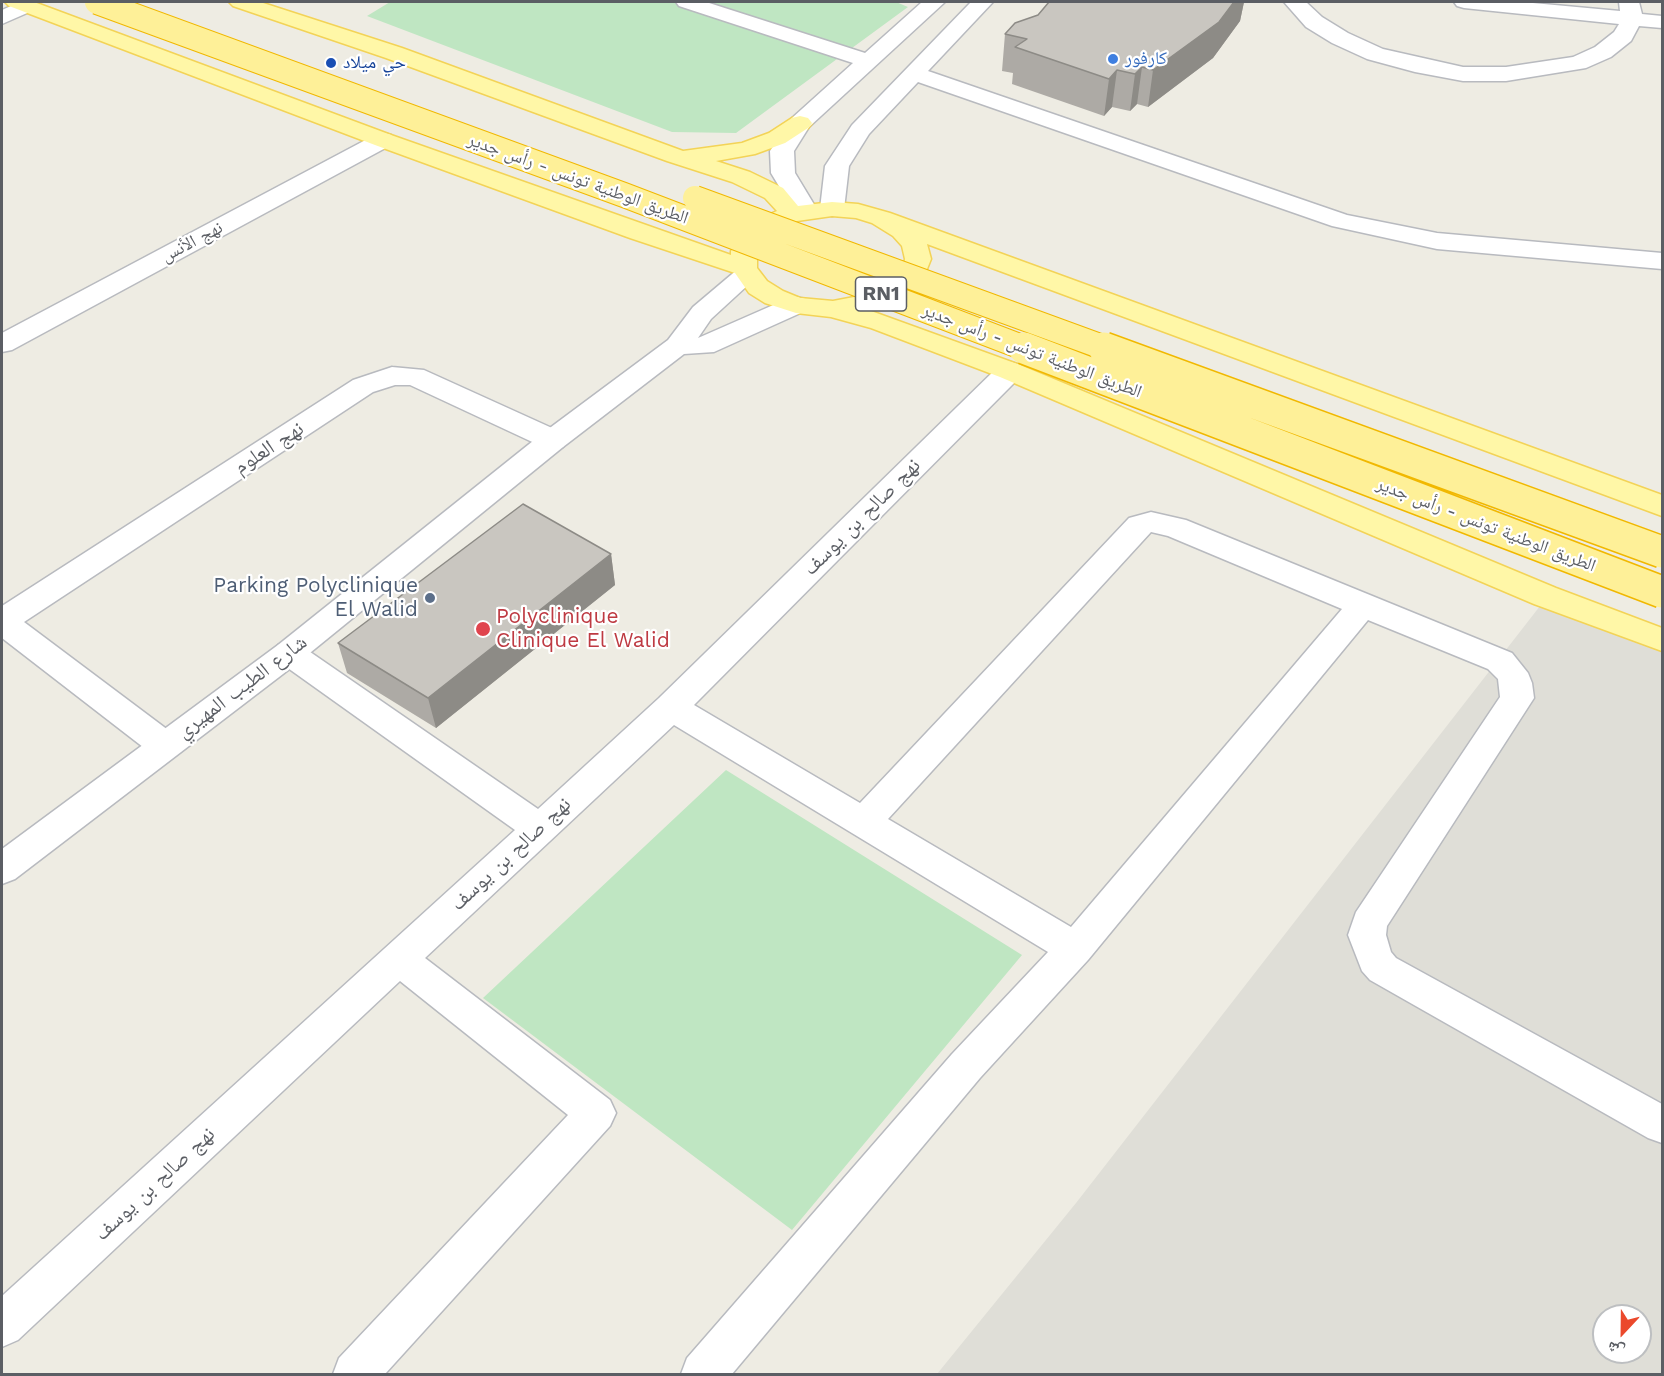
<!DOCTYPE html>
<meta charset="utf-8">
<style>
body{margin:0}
#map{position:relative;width:1664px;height:1376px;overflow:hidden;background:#eeece3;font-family:"Work Sans","Noto Naskh Arabic",sans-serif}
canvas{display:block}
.frame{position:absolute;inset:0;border:3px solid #5b5e64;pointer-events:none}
.north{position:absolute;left:1592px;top:1304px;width:60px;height:60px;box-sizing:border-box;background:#fff;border:2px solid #bdbfc1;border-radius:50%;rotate:202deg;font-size:16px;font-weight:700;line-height:24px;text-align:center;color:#5b5e64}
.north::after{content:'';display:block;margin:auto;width:21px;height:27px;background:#eb492c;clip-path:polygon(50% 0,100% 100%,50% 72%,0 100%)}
</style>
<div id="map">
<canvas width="1664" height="1376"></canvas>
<div class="frame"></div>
<div class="north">ش</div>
</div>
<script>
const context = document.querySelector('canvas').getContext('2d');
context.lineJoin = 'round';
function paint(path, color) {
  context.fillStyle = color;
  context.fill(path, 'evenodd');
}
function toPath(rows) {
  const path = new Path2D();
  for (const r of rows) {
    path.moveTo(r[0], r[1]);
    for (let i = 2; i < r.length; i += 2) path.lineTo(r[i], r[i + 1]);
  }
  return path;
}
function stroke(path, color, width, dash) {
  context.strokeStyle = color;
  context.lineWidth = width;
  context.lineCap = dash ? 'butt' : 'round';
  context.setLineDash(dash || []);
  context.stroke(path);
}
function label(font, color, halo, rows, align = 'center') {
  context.font = font + ' "Work Sans","Noto Naskh Arabic",sans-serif';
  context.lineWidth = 4.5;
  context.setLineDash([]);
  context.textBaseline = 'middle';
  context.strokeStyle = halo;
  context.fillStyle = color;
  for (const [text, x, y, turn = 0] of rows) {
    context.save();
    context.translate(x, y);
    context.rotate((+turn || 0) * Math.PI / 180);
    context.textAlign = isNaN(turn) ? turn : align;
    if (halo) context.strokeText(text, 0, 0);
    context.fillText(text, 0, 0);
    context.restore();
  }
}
const industrial = toPath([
 [1540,606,1662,652,1662,1374,937,1374,1076,1203],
 [1604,1316,1640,1316,1640,1352,1604,1352]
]);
const green = toPath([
 [390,2,896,2,908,7,736,133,672,132,367,16],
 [726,770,1022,955,792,1230,483,998]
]);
const minor = toPath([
 [20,2,34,2,38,6,34,10,2,24,2,10,20,2],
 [676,2,706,2,865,53,922,2,945,2,809,127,794,151,795,173,818,211,815,216,806,218,797,216,771,173,770,151,792,118,853,63,679,6,676,2],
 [971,2,993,2,928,71,1347,215,1437,233,1662,253,1662,269,1437,249,1332,226,918,82,869,134,849,166,844,209,841,214,832,216,823,214,820,209,825,166,852,125,971,2],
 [1284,2,1306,2,1322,17,1348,33,1383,49,1463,67,1506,67,1573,57,1595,47,1614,32,1619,24,1464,8,1457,6,1454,2,1522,2,1620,11,1619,2,1639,2,1642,14,1662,16,1662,28,1639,26,1631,41,1611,57,1586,68,1506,81,1463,81,1415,72,1367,59,1332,43,1306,27,1284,2],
 [383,133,391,135,395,140,391,145,12,350,2,352,2,333,375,135,383,133],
 [1010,362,1020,365,1024,371,1020,377,694,705,860,803,1129,518,1151,512,1186,520,1512,653,1528,673,1532,683,1534,698,1387,926,1386,935,1391,952,1396,958,1662,1104,1662,1143,1648,1138,1370,980,1362,971,1348,935,1356,912,1500,697,1498,679,1488,669,1368,620,1088,960,980,1078,732,1374,681,1374,687,1358,952,1054,1048,952,674,725,425,958,610,1100,616,1113,610,1126,385,1374,333,1374,339,1358,568,1115,400,981,18,1340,2,1347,2,1296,515,830,278,661,273,653,278,645,289,641,300,645,538,809,659,698,1000,365,1010,362],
 [1151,532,1168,536,1342,609,1071,927,888,819,1151,532],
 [392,367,424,370,563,433,567,440,563,447,553,449,543,447,410,385,395,385,373,392,24,622,176,736,181,745,176,754,164,758,152,754,2,638,2,606,353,380,392,367]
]);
const tertiary = toPath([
 [747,266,756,269,760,274,711,319,698,338,787,299,796,297,805,299,809,305,805,311,714,352,684,354,563,447,300,661,15,879,2,884,2,849,278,645,543,433,668,340,693,307,738,269,747,266]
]);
const primary = toPath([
 [5,2,34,2,391,135,731,255,731,251,744,231,761,218,777,211,765,198,732,182,667,161,386,58,233,6,229,2,260,2,402,48,683,151,742,143,769,133,792,118,800,116,808,118,812,123,808,128,785,143,755,154,716,161,750,172,783,188,798,206,832,202,858,204,890,213,1662,495,1662,516,927,244,931,259,923,279,911,293,893,305,871,311,1020,365,1556,588,1662,628,1662,651,1534,604,1000,377,871,328,831,317,796,313,765,303,749,293,735,273,630,238,375,145,9,6,5,2],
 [832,216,856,218,872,223,893,236,902,246,905,259,902,272,893,281,875,293,833,301,800,298,783,291,767,281,757,268,757,251,763,241,779,228,797,221,832,216]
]);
const trunkBridgeFar1 = toPath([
 [97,2,624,195,1027,349],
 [695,198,1108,349]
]);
const trunkBridge = toPath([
 [1024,348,1662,592],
 [1104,348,1662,552]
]);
const wall = toPath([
 [1049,2,1244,2,1240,21,1213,58,1148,107,1137,104,1130,111,1112,107,1104,116,1012,84,1013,73,1002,71,1005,34,1038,15],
 [611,554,615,585,436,728,347,673,338,643]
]);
const shadedWall = toPath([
 [1234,2,1244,2,1240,21,1213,58,1148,107,1153,70],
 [1142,67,1137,104,1130,111,1135,74],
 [1117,70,1112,107,1104,116,1109,79],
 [611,554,615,585,436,728,428,698]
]);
const building = toPath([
 [1049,2,1234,2,1219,22,1153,70,1142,67,1135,74,1117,70,1109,79,1015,47,1027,39,1005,34,1015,23,1038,15,1049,2],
 [523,504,611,554,428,698,338,643,523,504]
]);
const markers = [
 [1113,59,6,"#3f7fe0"],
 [331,63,6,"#1a4fb4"],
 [430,598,6,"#5c6f8a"],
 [483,629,8,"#e0444e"]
];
const farShopnames = [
 ["كارفور",1125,59]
];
const farTransitnames = [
 ["حي ميلاد",343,63]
];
const farStreetnames = [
 ["الطريق الوطنية تونس - رأس جدير",578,179,20],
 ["نهج الأنس",192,242,-28],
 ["الطريق الوطنية تونس - رأس جدير",1032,351,21],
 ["الطريق الوطنية تونس - رأس جدير",1486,525,21]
];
const shields = [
 [881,294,51]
];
const shieldNames = [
 ["RN1",881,294]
];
const streetNames = [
 ["نهج العلوم",269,448,-33],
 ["نهج صالح بن يوسف",862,517,-45],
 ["شارع الطيب المهيري",242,687,-37],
 ["نهج صالح بن يوسف",511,854,-43],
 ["نهج صالح بن يوسف",155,1184,-43]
];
const serviceNames = [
 ["Parking Polyclinique",418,586],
 ["El Walid",418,610]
];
const healthNames = [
 ["Polyclinique",496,617],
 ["Clinique El Walid",496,641]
];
paint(industrial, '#dfded7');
paint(green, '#bfe6c2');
stroke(minor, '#b8babf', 3);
stroke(tertiary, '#b8babf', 3);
stroke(primary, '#f3d357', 3);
paint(minor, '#fff');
paint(tertiary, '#fff');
paint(primary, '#fff7a7');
stroke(trunkBridgeFar1, '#f1b800', 26, []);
stroke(trunkBridge, '#f1b800', 34, []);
stroke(trunkBridgeFar1, '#fef098', 24);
stroke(trunkBridge, '#fef098', 31);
paint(wall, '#adaaa5');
paint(shadedWall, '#8d8b86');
paint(building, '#c9c6c0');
stroke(building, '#8d8b86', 1.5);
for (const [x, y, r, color] of markers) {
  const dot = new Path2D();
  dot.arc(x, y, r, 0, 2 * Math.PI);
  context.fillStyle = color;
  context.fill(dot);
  stroke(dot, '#fff', 2);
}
label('18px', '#366cbe', '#fff', farShopnames, 'left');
label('18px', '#164399', '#fff', farTransitnames, 'left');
label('18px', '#5b5e64', '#fff', farStreetnames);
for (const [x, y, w] of shields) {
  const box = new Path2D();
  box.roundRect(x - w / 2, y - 17, w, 34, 4.5);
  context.fillStyle = '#fff';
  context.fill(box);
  stroke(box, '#5b5e64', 1.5);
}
label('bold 20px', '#5b5e64', null, shieldNames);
label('21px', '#5b5e64', '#fff', streetNames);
label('21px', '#4e5e75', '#fff', serviceNames, 'right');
label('21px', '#be3a42', '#fff', healthNames, 'left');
</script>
